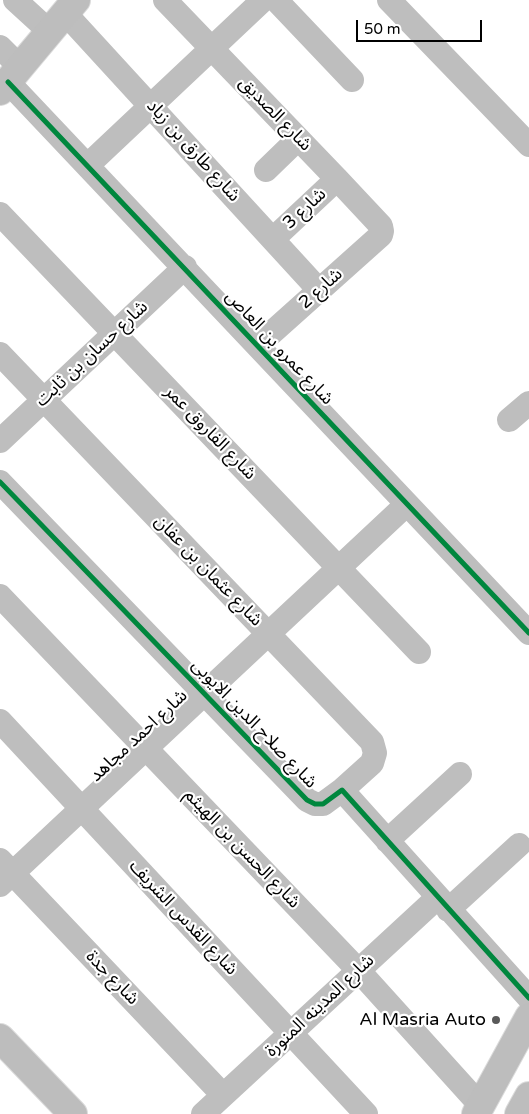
<!DOCTYPE html>
<meta charset="utf-8">
<style>
body{margin:0}
#map{position:relative;width:529px;height:1114px;overflow:hidden;background:#fff;font-family:"Varela Round",sans-serif}
canvas{display:block}
.scale{position:absolute;left:356px;top:20px;width:126px;height:22px;box-sizing:border-box;border:2px solid #000;border-top:0;padding-left:6px;font-size:15px;line-height:18px;white-space:nowrap;color:#000;-webkit-text-stroke:4px #fff;paint-order:stroke}
</style>
<div id="map">
<canvas width="529" height="1114"></canvas>
<div class="scale">50 m</div>
</div>
<script>
const context = document.querySelector('canvas').getContext('2d');
context.lineJoin = 'round';
function toPath(rows) {
  const path = new Path2D();
  for (const r of rows) {
    path.moveTo(r[0], r[1]);
    for (let i = 2; i < r.length; i += 2) path.lineTo(r[i], r[i + 1]);
  }
  return path;
}
function stroke(path, color, width, dash) {
  context.strokeStyle = color;
  context.lineWidth = width;
  context.lineCap = dash ? 'butt' : 'round';
  context.setLineDash(dash || []);
  context.stroke(path);
}
function label(font, color, halo, rows, align = 'center') {
  context.font = font + ' "Varela Round","Noto Sans Arabic",sans-serif';
  context.lineWidth = 4.5;
  context.setLineDash([]);
  context.textBaseline = 'middle';
  context.strokeStyle = halo;
  context.fillStyle = color;
  for (const [text, x, y, turn = 0] of rows) {
    context.save();
    context.translate(x, y);
    context.rotate((+turn || 0) * Math.PI / 180);
    context.textAlign = isNaN(turn) ? turn : align;
    if (halo) context.strokeText(text, 0, 0);
    context.fillText(text, 0, 0);
    context.restore();
  }
}
const minor = toPath([
 [15,0,50,32],
 [165,0,337,179,381,226,382,231,381,235,258,345],
 [276,0,352,80],
 [389,0,529,145],
 [65,13,319,290],
 [0,47,20,67],
 [8,82,529,633],
 [88,165,263,0],
 [266,170,298,139],
 [0,214,419,652],
 [273,239,337,179],
 [0,354,372,742,375,753,372,763,342,790],
 [509,420,529,403],
 [0,441,185,267],
 [0,482,307,800,315,804,323,804,342,790,529,998],
 [0,596,359,971,481,1106],
 [0,721,366,1114],
 [387,841,460,774],
 [0,860,223,1095],
 [0,885,407,504],
 [448,910,519,845],
 [203,1114,437,898]
]);
const major = toPath([
 [0,91,76,0],
 [0,1038,73,1114],
 [476,1114,529,1017],
 [519,1114,529,1096]
]);
const cycleway = toPath([
 [8,82,529,633],
 [0,482,307,800,315,804,323,804,342,790,529,998]
]);
const markers = [
 [496,1020,5,"#595959"]
];
const streetNames = [
 ["شارع الصديق",275,114,46],
 ["شارع طارق بن زياد",193,151,48],
 ["شارع 3",305,209,-43],
 ["شارع 2",321,289,-42],
 ["شارع عمرو بن العاص",279,348,47],
 ["شارع حسان بن ثابت",92,354,-43],
 ["شارع الفاروق عمر",210,433,46],
 ["شارع عثمان بن عفان",208,571,46],
 ["شارع صلاح الدين الايوبى",254,724,46],
 ["شارع احمد مجاهد",139,736,-43],
 ["شارع الحسن بن الهيثم",242,849,46],
 ["شارع القدس الشريف",183,918,47],
 ["شارع جدة",112,978,46],
 ["شارع المدينه المنورة",320,1006,-43]
];
const poiNames = [
 ["Al Masria Auto",486,1020]
];
stroke(major, '#dbdbdb', 30);
stroke(minor, '#bebebe', 24);
stroke(major, '#bdbdbd', 28);
stroke(cycleway, '#00873e', 5);
for (const [x, y, r, color] of markers) {
  const dot = new Path2D();
  dot.arc(x, y, r, 0, 2 * Math.PI);
  context.fillStyle = color;
  context.fill(dot);
  stroke(dot, '#fff', 2);
}
label('18px', '#000', '#fff', streetNames);
label('18px', '#000', '#fff', poiNames, 'right');
</script>
